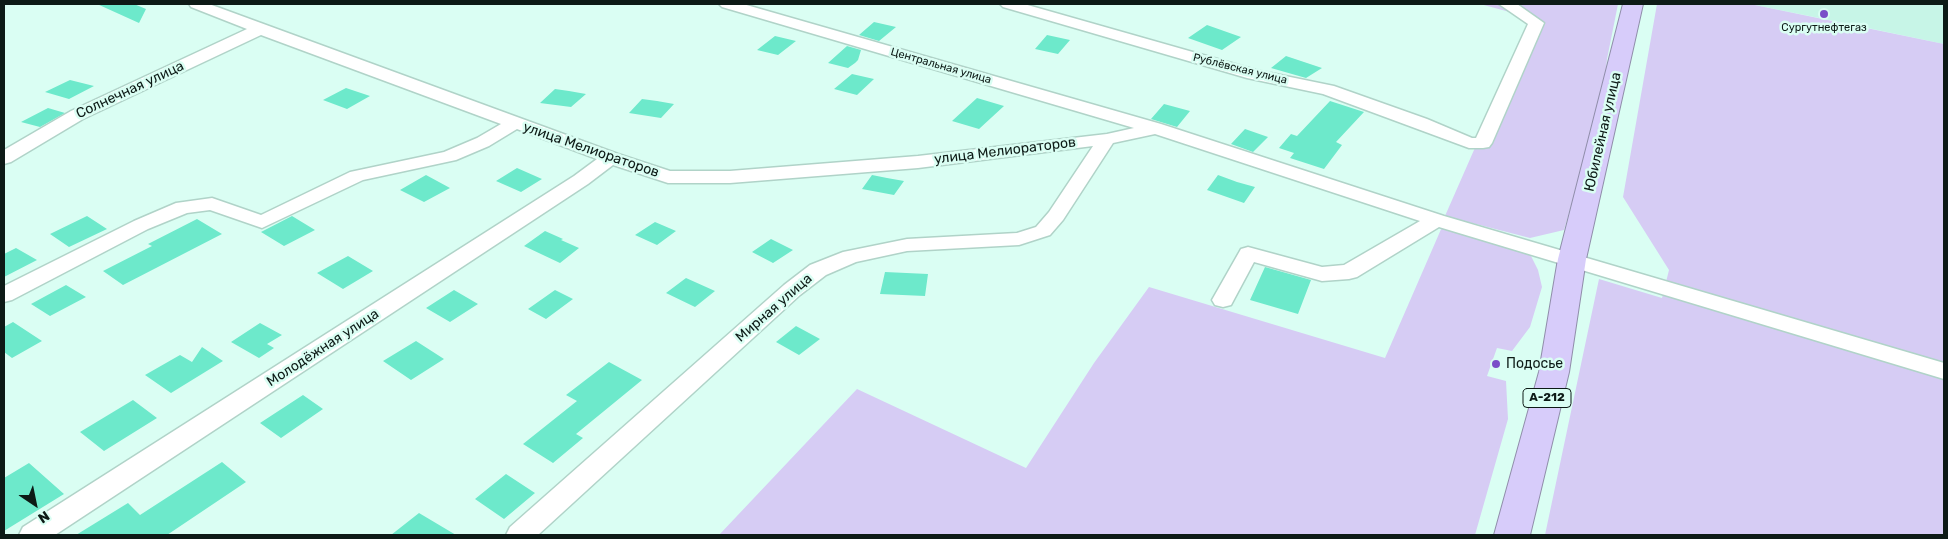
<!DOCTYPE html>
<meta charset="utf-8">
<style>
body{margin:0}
#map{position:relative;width:1948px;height:539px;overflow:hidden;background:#dafef3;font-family:Rubik,sans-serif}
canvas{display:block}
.frame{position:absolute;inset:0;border:5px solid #0d1a16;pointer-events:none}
.north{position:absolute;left:10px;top:479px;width:50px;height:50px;-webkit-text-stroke:4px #dafef3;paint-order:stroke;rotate:146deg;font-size:14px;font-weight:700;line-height:20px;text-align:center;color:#0d1a16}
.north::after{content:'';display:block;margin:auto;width:18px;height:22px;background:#0d1a16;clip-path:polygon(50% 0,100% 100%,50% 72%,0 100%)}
</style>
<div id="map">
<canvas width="1948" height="539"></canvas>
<div class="frame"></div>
<div class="north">N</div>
</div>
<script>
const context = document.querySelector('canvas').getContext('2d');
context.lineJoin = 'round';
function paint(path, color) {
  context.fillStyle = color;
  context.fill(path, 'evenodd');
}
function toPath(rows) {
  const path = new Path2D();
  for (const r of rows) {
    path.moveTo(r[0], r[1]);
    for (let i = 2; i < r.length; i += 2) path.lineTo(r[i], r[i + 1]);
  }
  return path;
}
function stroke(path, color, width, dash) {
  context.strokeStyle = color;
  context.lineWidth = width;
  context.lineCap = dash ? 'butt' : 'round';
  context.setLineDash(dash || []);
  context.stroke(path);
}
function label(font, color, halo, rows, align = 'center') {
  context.font = font + ' Rubik,sans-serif';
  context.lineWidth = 5;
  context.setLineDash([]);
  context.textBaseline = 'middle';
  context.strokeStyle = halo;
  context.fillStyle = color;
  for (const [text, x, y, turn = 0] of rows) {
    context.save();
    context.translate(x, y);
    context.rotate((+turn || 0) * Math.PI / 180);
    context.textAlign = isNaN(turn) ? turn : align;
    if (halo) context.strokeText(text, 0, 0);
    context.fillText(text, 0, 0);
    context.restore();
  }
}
const built = toPath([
 [1750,4,1944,4,1944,44,1849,24]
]);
const green = toPath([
 [1480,4,1618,4,1607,59,1604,92,1564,230,1530,238,1445,216,1532,18],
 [1657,4,1750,4,1944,44,1944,535,1545,535,1599,279,1662,298,1669,270,1623,197],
 [1442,227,1528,250,1538,270,1542,287,1530,327,1512,351,1497,348,1487,376,1506,381,1508,419,1475,535,719,535,857,389,1026,468,1094,363,1149,287,1385,358]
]);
const building = toPath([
 [97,4,134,4,146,9,139,23],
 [874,22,896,27,879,41,859,35],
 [1207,25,1241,37,1222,50,1188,38],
 [1047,35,1070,40,1058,54,1035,49],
 [775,36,796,41,778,55,757,50],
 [847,46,861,50,858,60,855,63,848,68,828,63],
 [1286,56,1322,68,1306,78,1271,68],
 [852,74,874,79,857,95,834,89],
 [70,80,94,86,69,99,45,92],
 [346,88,370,96,347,109,323,100],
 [555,89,569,91,586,94,571,107,540,103],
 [977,98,1004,106,979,129,952,121],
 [642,99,657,101,674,104,661,118,629,113],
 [1330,101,1364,112,1336,142,1342,145,1324,169,1290,158,1294,153,1279,148,1291,134,1297,136],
 [1164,104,1190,111,1177,127,1151,119],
 [48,108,65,113,40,127,21,122],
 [1245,129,1268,137,1253,152,1231,144],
 [517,168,542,179,521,192,496,181],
 [426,175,450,188,424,202,400,190],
 [872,175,887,178,904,181,894,195,862,189],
 [1218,175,1237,182,1255,187,1244,203,1207,190],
 [87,216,107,229,69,247,50,234],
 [292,216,315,230,284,246,261,232],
 [197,219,222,234,123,285,103,271,152,246,148,244],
 [655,222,676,231,657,245,635,235],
 [545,231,563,239,561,240,579,248,560,263,524,246],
 [771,239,793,250,773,263,752,252],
 [16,248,37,260,4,277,4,254],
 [348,256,373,271,343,289,317,273],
 [1265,267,1311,280,1298,314,1250,300],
 [885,272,928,274,925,296,880,294],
 [686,278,715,291,695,307,666,293],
 [66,285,86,297,50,316,31,304],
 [454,290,478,304,450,322,426,308],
 [555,290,573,299,546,319,528,309],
 [13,322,42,341,12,358,4,352,4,327],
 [260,323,282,335,267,344,274,348,259,358,231,342],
 [796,326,820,339,799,355,776,342],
 [416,341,444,359,411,380,383,361],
 [202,347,223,361,171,393,145,375,180,355,192,362],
 [609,362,642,380,576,434,583,438,553,463,523,444,577,401,566,395],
 [303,395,323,409,281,438,260,423],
 [133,400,157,418,104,451,80,432],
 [222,462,246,482,167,535,76,535,128,503,140,515],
 [29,463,64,494,4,531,4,478],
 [506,474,535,493,504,519,475,499],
 [419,513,456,535,391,535]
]);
const minor = toPath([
 [189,4,209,4,618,154,670,171,730,171,918,156,1107,134,1134,128,722,7,719,4,743,4,1161,124,1444,216,1944,363,1944,379,1439,227,1357,277,1349,279,1322,281,1254,262,1231,305,1223,307,1215,305,1212,300,1241,249,1248,247,1322,267,1344,265,1420,221,1155,134,1113,143,1063,220,1050,235,1019,245,907,251,856,262,826,275,800,295,538,535,506,535,510,527,784,285,810,265,843,252,907,239,1017,233,1036,227,1049,212,1093,146,918,168,730,183,668,183,613,165,588,184,55,535,19,535,23,527,574,176,597,159,517,129,489,146,456,160,363,180,262,228,210,210,187,213,148,229,12,300,4,302,4,286,134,221,176,203,212,198,261,215,350,172,444,152,477,138,501,124,261,35,83,119,11,162,4,164,4,150,71,111,247,29,191,7,189,4],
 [1000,4,1024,4,1256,70,1334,86,1427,119,1472,138,1476,138,1528,24,1499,4,1517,4,1544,23,1492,143,1489,147,1483,148,1469,148,1323,94,1247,78,1003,7,1000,4]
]);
const highway = toPath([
 [1623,4,1643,4,1586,259,1569,372,1530,535,1494,535,1539,372,1558,259,1623,4]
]);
const markers = [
 [1824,14,5,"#7a4fc8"],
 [1496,364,5,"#7a4fc8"]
];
const farPoinames = [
 ["Сургутнефтегаз",1824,28]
];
const farStreetnames = [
 ["Центральная улица",941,66,16],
 ["Рублёвская улица",1240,69,14]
];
const shields = [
 [1547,398,48]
];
const shieldNames = [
 ["А-212",1547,398]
];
const streetNames = [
 ["Солнечная улица",130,90,-25],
 ["Юбилейная улица",1603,132,-77],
 ["улица Мелиораторов",591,150,19],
 ["улица Мелиораторов",1005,151,-7],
 ["Мирная улица",774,308,-41],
 ["Молодёжная улица",323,348,-33]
];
const poiNames = [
 ["Подосье",1506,364]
];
paint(built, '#c7f5e7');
paint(green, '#d6ccf4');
paint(building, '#6de9cb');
stroke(minor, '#b0d3c8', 3);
stroke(highway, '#908eaa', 2);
paint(minor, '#fff');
paint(highway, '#d7ccfa');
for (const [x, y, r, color] of markers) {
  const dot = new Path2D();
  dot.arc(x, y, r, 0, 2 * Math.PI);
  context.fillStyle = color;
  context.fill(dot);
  stroke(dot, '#dafef3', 2);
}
label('11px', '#0d1a16', '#dafef3', farPoinames);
label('11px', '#0d1a16', '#dafef3', farStreetnames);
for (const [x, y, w] of shields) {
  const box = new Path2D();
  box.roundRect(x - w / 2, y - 9.5, w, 19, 4);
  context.fillStyle = '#dafef3';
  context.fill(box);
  stroke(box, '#0d1a16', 1);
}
label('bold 12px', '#0d1a16', null, shieldNames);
label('14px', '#0d1a16', '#dafef3', streetNames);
label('14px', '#0d1a16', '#dafef3', poiNames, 'left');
</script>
